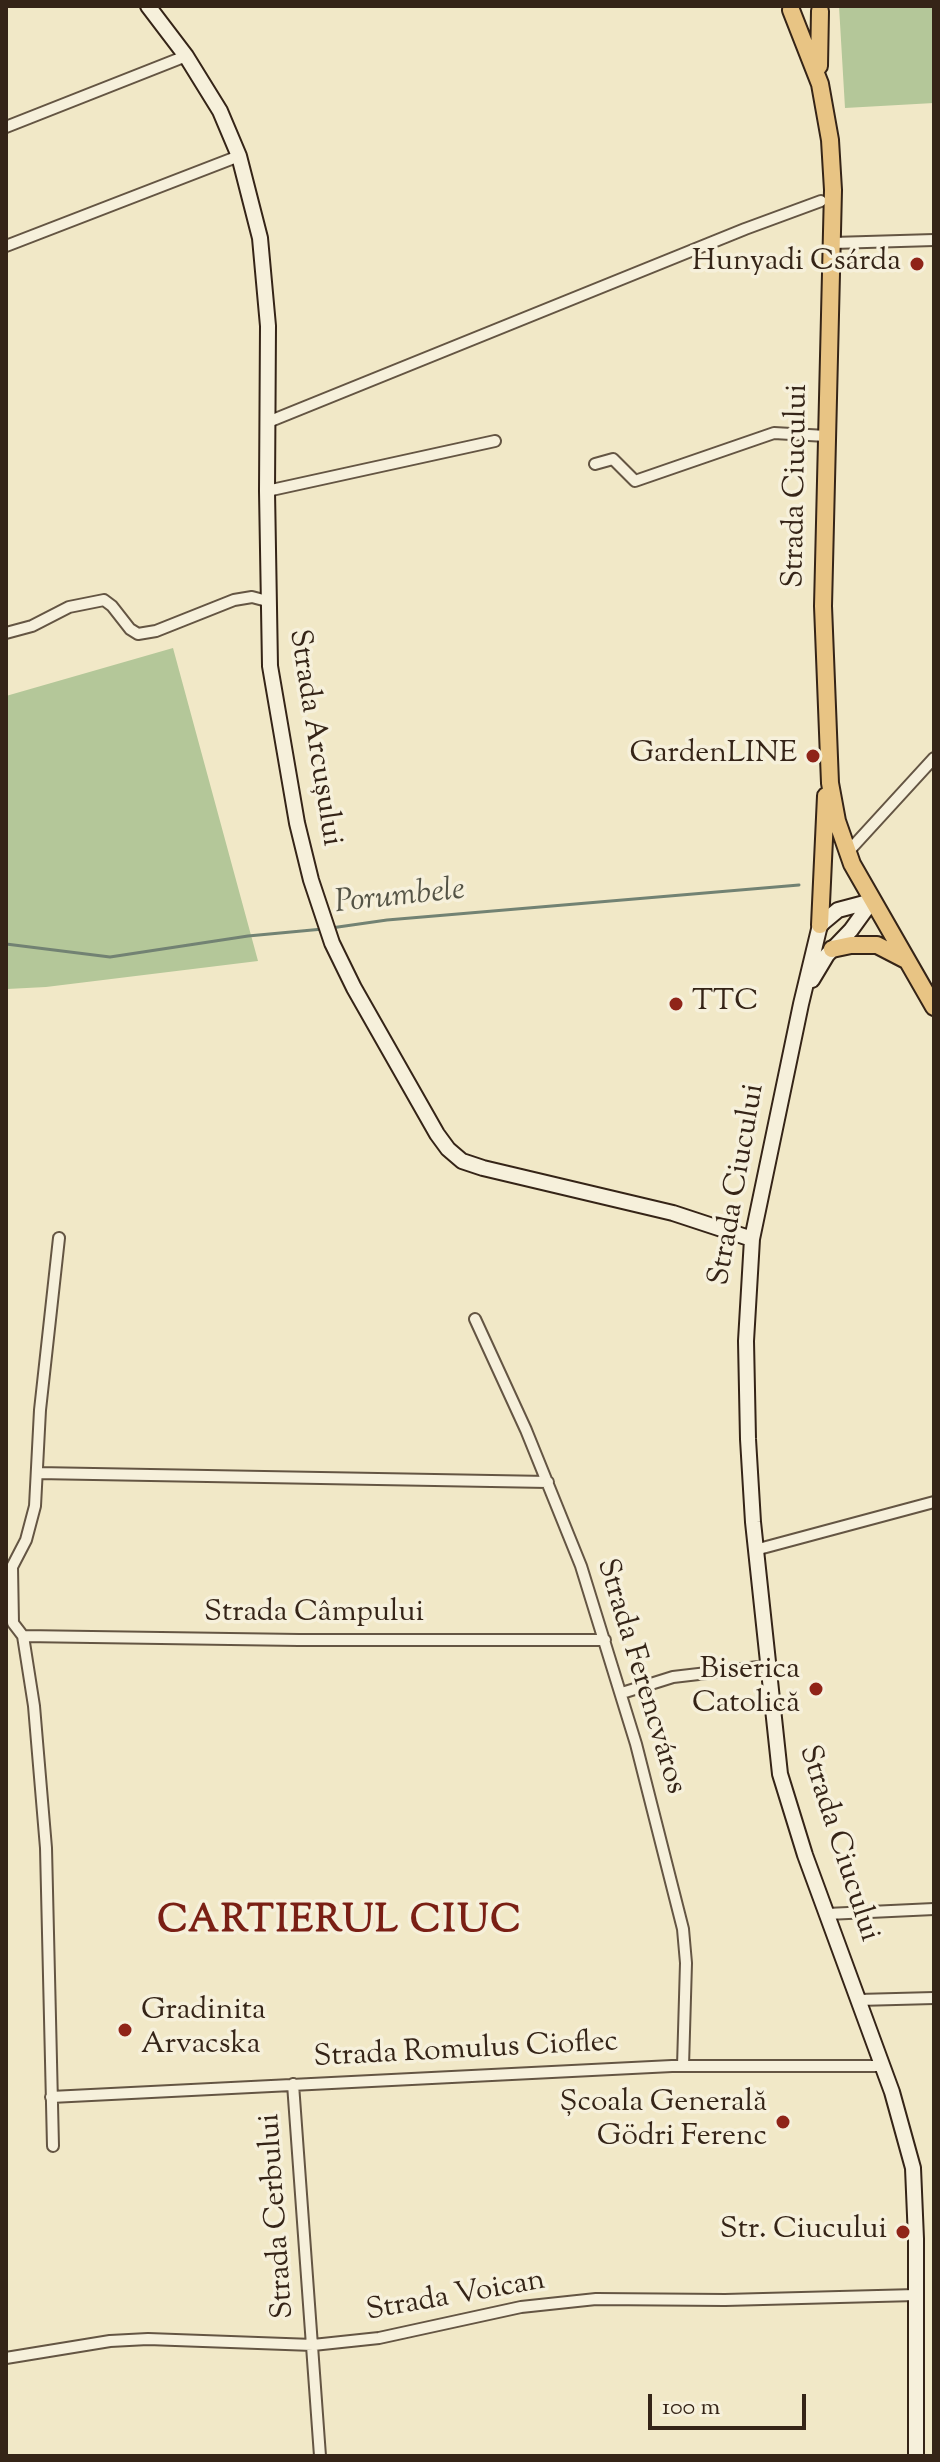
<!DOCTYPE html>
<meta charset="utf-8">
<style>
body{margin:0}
#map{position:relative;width:940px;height:2462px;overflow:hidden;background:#f1e8c7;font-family:"Sorts Mill Goudy",serif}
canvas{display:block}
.frame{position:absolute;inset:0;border:8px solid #352417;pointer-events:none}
.scale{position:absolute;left:648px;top:2394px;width:158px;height:36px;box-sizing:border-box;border:4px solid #352417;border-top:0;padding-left:10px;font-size:24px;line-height:28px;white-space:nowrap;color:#352417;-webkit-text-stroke:6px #f6f0db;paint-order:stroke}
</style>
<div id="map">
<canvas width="940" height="2462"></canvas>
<div class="frame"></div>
<div class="scale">100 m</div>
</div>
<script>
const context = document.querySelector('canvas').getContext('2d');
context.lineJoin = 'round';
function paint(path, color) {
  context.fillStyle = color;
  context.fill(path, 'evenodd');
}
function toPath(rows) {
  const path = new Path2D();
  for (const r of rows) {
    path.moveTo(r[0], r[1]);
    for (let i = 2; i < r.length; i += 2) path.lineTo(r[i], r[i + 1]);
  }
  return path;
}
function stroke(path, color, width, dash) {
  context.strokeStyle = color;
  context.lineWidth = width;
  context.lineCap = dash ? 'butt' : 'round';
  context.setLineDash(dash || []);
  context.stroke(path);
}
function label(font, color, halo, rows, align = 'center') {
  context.font = font + ' "Sorts Mill Goudy",serif';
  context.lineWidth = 7;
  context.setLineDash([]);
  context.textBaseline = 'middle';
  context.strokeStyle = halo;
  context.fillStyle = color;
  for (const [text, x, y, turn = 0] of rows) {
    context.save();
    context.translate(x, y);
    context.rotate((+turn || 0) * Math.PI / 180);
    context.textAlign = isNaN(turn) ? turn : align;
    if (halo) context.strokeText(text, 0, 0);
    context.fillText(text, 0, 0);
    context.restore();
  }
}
const green = toPath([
 [839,6,934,6,934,103,845,108],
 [173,648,258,961,46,987,7,989,6,696]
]);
const stream = toPath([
 [331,928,387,920,799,885],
 [6,944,110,957,248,936,323,929]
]);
const street = toPath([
 [6,127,186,56],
 [833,243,934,240],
 [6,246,239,156],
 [268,422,745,229,821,201],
 [595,464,613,459,635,481,774,433,826,436],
 [267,491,495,441],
 [6,633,32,626,69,607,104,600,112,606,130,629,138,634,156,631,234,600,252,597,267,601],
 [847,853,934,758],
 [475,1319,526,1430,581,1566,636,1744,683,1929,686,1963,683,2066],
 [37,1473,548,1482],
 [755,1550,934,1502],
 [23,1636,299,1640,605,1640],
 [622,1693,673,1677,767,1666],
 [827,1914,934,1909],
 [858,2000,934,1998],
 [293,2084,320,2456],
 [51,2097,672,2066,882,2066],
 [53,2146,46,1848,34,1706,23,1636,13,1623,12,1567,26,1540,35,1506,40,1410,59,1238],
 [6,2358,110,2341,148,2339,313,2345,379,2338,521,2307,596,2299,725,2300,916,2295]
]);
const secondary = toPath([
 [148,6,186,56,220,111,239,156,260,238,268,326,267,491,270,666,297,823,311,880,332,943,354,988,437,1134,448,1149,462,1161,483,1168,673,1213,752,1239],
 [872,901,838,910,820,925,801,1004,752,1239,746,1341,748,1439,753,1522,780,1774,805,1855,892,2092,913,2168,916,2239,916,2456],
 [812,980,827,955,851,930,872,901]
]);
const primary = toPath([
 [791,10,820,84,830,140,833,190,823,606,830,783,837,821,852,864,934,1007],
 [819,66,820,11],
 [820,925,826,796],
 [832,949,851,945,877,945,906,960]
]);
const markers = [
 [917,264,8,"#8f2418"],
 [813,756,8,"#8f2418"],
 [676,1004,8,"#8f2418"],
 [816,1689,8,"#8f2418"],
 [125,2030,8,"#8f2418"],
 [783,2122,8,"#8f2418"],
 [903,2232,8,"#8f2418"]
];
const poiNames = [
 ["Hunyadi Csárda",901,264],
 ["GardenLINE",797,756],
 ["TTC",692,1004,"left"],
 ["Biserica",800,1672],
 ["Catolică",800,1706],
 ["Gradinita",141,2013,"left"],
 ["Arvacska",141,2047,"left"],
 ["Școala Generală",767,2105],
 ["Gödri Ferenc",767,2139],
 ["Str. Ciucului",887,2232]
];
const streetNames = [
 ["Strada Ciucului",798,486,-89],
 ["Strada Arcușului",313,738,81],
 ["Strada Ciucului",739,1185,-80],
 ["Strada Câmpului",314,1615],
 ["Strada Ferencváros",639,1677,73],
 ["Strada Ciucului",837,1844,72],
 ["Strada Romulus Cioflec",466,2052,-3],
 ["Strada Cerbului",279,2216,-94],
 ["Strada Voican",456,2298,-10]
];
const waterNames = [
 ["Porumbele",400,899,-6]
];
const districtNames = [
 ["CARTIERUL CIUC",340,1925]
];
paint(green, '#b4c799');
stroke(stream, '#728273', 3);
stroke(street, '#645543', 14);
stroke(secondary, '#352417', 18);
stroke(primary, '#352417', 20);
stroke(street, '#f6f0db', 10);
stroke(secondary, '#f6f0db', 14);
stroke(primary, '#e8c484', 16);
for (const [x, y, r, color] of markers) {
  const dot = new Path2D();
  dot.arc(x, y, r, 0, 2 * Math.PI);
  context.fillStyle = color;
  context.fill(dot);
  stroke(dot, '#f6f0db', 3);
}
label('30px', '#352417', '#f6f0db', poiNames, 'right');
label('30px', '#352417', '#f6f0db', streetNames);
label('italic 32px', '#545345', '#f6f0db', waterNames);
context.letterSpacing = '2px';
label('bold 38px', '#7a1f14', '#f6f0db', districtNames);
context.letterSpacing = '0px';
</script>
